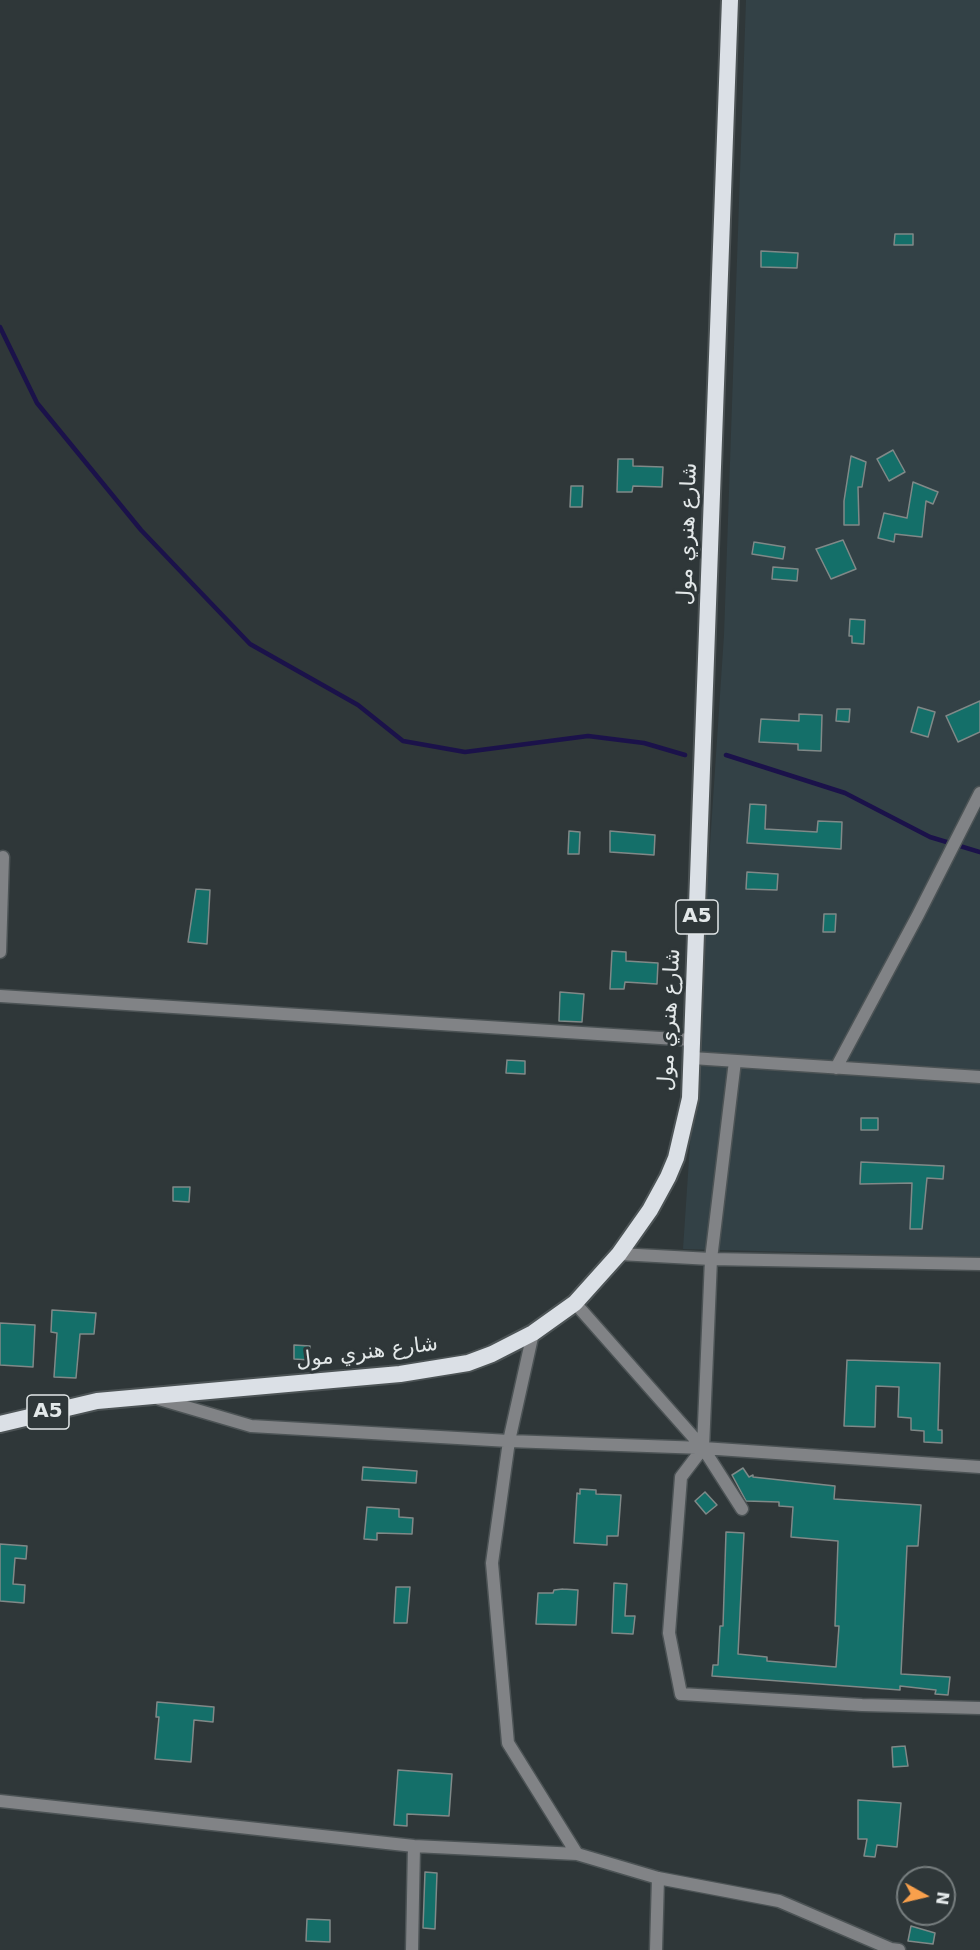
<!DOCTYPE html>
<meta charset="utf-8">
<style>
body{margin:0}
#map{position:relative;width:980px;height:1950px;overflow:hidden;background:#2f3739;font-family:"DejaVu Sans",sans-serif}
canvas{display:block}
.north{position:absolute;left:896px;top:1866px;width:60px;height:60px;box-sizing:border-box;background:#2f3739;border:2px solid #777e7f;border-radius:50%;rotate:98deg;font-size:16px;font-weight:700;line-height:24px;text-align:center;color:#e3e8e9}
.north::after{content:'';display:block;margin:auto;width:21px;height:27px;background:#f9a04c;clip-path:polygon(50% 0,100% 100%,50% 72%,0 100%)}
</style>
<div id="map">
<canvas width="980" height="1950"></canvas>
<div class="north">N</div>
</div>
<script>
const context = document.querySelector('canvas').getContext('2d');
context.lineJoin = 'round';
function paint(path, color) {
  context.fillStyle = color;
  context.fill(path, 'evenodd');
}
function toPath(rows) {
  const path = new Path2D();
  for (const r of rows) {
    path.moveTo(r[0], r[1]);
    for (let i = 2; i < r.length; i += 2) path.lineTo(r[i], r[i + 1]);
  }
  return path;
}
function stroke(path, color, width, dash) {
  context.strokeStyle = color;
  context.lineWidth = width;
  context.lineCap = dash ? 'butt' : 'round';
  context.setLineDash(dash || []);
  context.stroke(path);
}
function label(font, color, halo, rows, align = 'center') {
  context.font = font + ' "DejaVu Sans","Noto Sans Arabic",sans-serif';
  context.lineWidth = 6;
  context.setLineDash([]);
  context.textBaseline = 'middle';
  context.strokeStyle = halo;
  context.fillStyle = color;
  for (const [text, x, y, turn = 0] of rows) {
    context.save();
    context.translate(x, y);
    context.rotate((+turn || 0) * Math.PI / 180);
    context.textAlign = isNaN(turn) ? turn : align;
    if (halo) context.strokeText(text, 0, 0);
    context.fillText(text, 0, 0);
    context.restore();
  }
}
const built = toPath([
 [746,0,980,0,980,1257,683,1249,724,635]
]);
const stream = toPath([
 [0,327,37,403,141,530,250,644,358,705,403,741,465,752,588,736,644,743,685,755],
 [726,755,845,793,930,837,980,852]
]);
const building = toPath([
 [895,234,913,234,913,245,894,245,895,234],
 [761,251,798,253,797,268,761,267,761,251],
 [893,450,905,472,889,481,877,459,893,450],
 [851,456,866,462,862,487,858,487,859,525,844,525,844,501,851,456],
 [618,459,633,459,633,466,663,467,662,487,633,486,632,492,617,492,618,459],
 [913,482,938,492,933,504,926,501,922,537,895,534,894,542,878,538,884,513,907,518,913,482],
 [571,486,583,486,582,507,570,507,571,486],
 [843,540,856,569,831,579,816,549,843,540],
 [754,542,785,547,783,559,752,554,754,542],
 [773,567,798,569,797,581,772,579,773,567],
 [850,619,865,620,864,644,852,643,852,636,849,636,850,619],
 [980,701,980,732,958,742,946,716,980,701],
 [918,707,935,712,928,737,911,732,918,707],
 [837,709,850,709,849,722,836,721,837,709],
 [799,714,822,715,821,751,798,750,798,744,759,742,761,719,799,721,799,714],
 [750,804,766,805,765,829,817,832,818,821,842,822,841,849,747,843,750,804],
 [569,831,580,832,579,854,568,854,569,831],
 [610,831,655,835,654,855,610,852,610,831],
 [747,872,778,874,777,890,746,889,747,872],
 [196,889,210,890,207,944,188,942,196,889],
 [824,914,836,914,835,932,823,932,824,914],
 [612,951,626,952,626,961,658,963,657,984,625,982,624,989,610,989,612,951],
 [560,992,584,994,582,1022,559,1021,560,992],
 [507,1060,525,1061,525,1074,506,1073,507,1060],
 [861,1118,878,1118,878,1130,861,1130,861,1118],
 [861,1162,944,1166,943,1179,927,1178,922,1229,910,1229,912,1183,860,1184,861,1162],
 [173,1187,190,1187,189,1202,173,1201,173,1187],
 [52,1310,96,1313,94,1334,80,1334,76,1378,54,1377,57,1333,51,1332,52,1310],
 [0,1323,35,1325,33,1367,0,1365,0,1323],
 [294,1345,310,1346,310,1360,294,1359,294,1345],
 [847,1360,940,1363,938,1430,942,1430,942,1443,924,1442,924,1431,911,1430,911,1418,898,1417,899,1387,876,1386,875,1427,844,1426,847,1360],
 [363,1467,417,1471,416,1483,362,1480,363,1467],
 [743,1468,749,1477,753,1475,753,1477,835,1486,834,1499,921,1505,918,1546,907,1546,901,1674,950,1677,948,1695,935,1694,936,1690,900,1686,900,1690,712,1676,713,1665,718,1665,720,1626,723,1626,726,1532,744,1533,738,1654,767,1657,767,1661,836,1667,839,1626,835,1626,838,1541,791,1537,793,1507,779,1506,779,1502,746,1501,732,1475,743,1468],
 [580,1489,596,1490,596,1494,621,1495,618,1536,607,1536,607,1545,574,1543,577,1493,580,1494,580,1489],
 [705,1492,717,1505,706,1514,695,1501,705,1492],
 [367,1507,399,1509,399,1517,413,1518,412,1534,377,1533,377,1540,364,1539,367,1507],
 [0,1544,27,1546,26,1559,15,1558,13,1584,25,1585,24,1603,0,1601,0,1544],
 [614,1583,627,1584,625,1616,635,1616,633,1634,612,1633,614,1583],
 [396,1587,410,1587,407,1623,394,1623,396,1587],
 [563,1589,578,1590,576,1625,536,1624,538,1593,553,1593,554,1590,563,1589],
 [157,1702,214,1707,213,1722,194,1720,191,1762,155,1759,159,1717,156,1717,157,1702],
 [905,1746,908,1766,893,1767,892,1747,905,1746],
 [398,1770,452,1774,449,1816,407,1814,407,1826,394,1825,398,1770],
 [858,1800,901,1803,897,1847,877,1845,875,1857,864,1856,867,1839,858,1839,858,1800],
 [425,1872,437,1873,435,1929,423,1928,425,1872],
 [307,1919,330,1920,330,1942,306,1941,307,1919],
 [911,1926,935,1933,933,1944,908,1941,911,1926]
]);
const minor = toPath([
 [0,952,3,857],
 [0,996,692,1040],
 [692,1058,980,1077],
 [735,1061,711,1259,703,1448,742,1509],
 [836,1068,918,915,980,793],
 [619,1254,711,1259,980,1264],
 [575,1303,703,1448,681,1477,669,1633,681,1694,862,1705,980,1708],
 [533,1333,509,1441,492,1563,508,1743,577,1854],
 [159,1399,251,1426,509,1441,703,1448,980,1467],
 [0,1801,414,1846,577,1854,658,1878,779,1901,891,1949,899,1950],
 [412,1950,414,1846],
 [656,1950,658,1878]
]);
const trunk = toPath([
 [0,1424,97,1401,400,1374,468,1363,492,1354,533,1333,575,1303,619,1254,650,1210,668,1177,676,1158,690,1098,730,0]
]);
const shields = [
 [697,917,42],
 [48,1412,42]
];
const shieldNames = [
 ["A5",697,917],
 ["A5",48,1412]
];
const streetNames = [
 ["شارع هنري مول",688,534,-88],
 ["شارع هنري مول",670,1020,-87],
 ["شارع هنري مول",367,1353,-7]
];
paint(built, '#334146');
stroke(stream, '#1b124a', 4.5);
paint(building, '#146f69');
stroke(building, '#808988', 1.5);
stroke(minor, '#4c5355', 15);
stroke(trunk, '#4c5355', 20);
stroke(minor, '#818386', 12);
stroke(trunk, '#dbe0e6', 16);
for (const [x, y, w] of shields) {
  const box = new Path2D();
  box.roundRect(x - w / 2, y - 17, w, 34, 4.5);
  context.fillStyle = '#2f3739';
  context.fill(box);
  stroke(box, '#e3e8e9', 1.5);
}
label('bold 20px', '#e3e8e9', null, shieldNames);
label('21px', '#e3e8e9', '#2f3739', streetNames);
</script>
